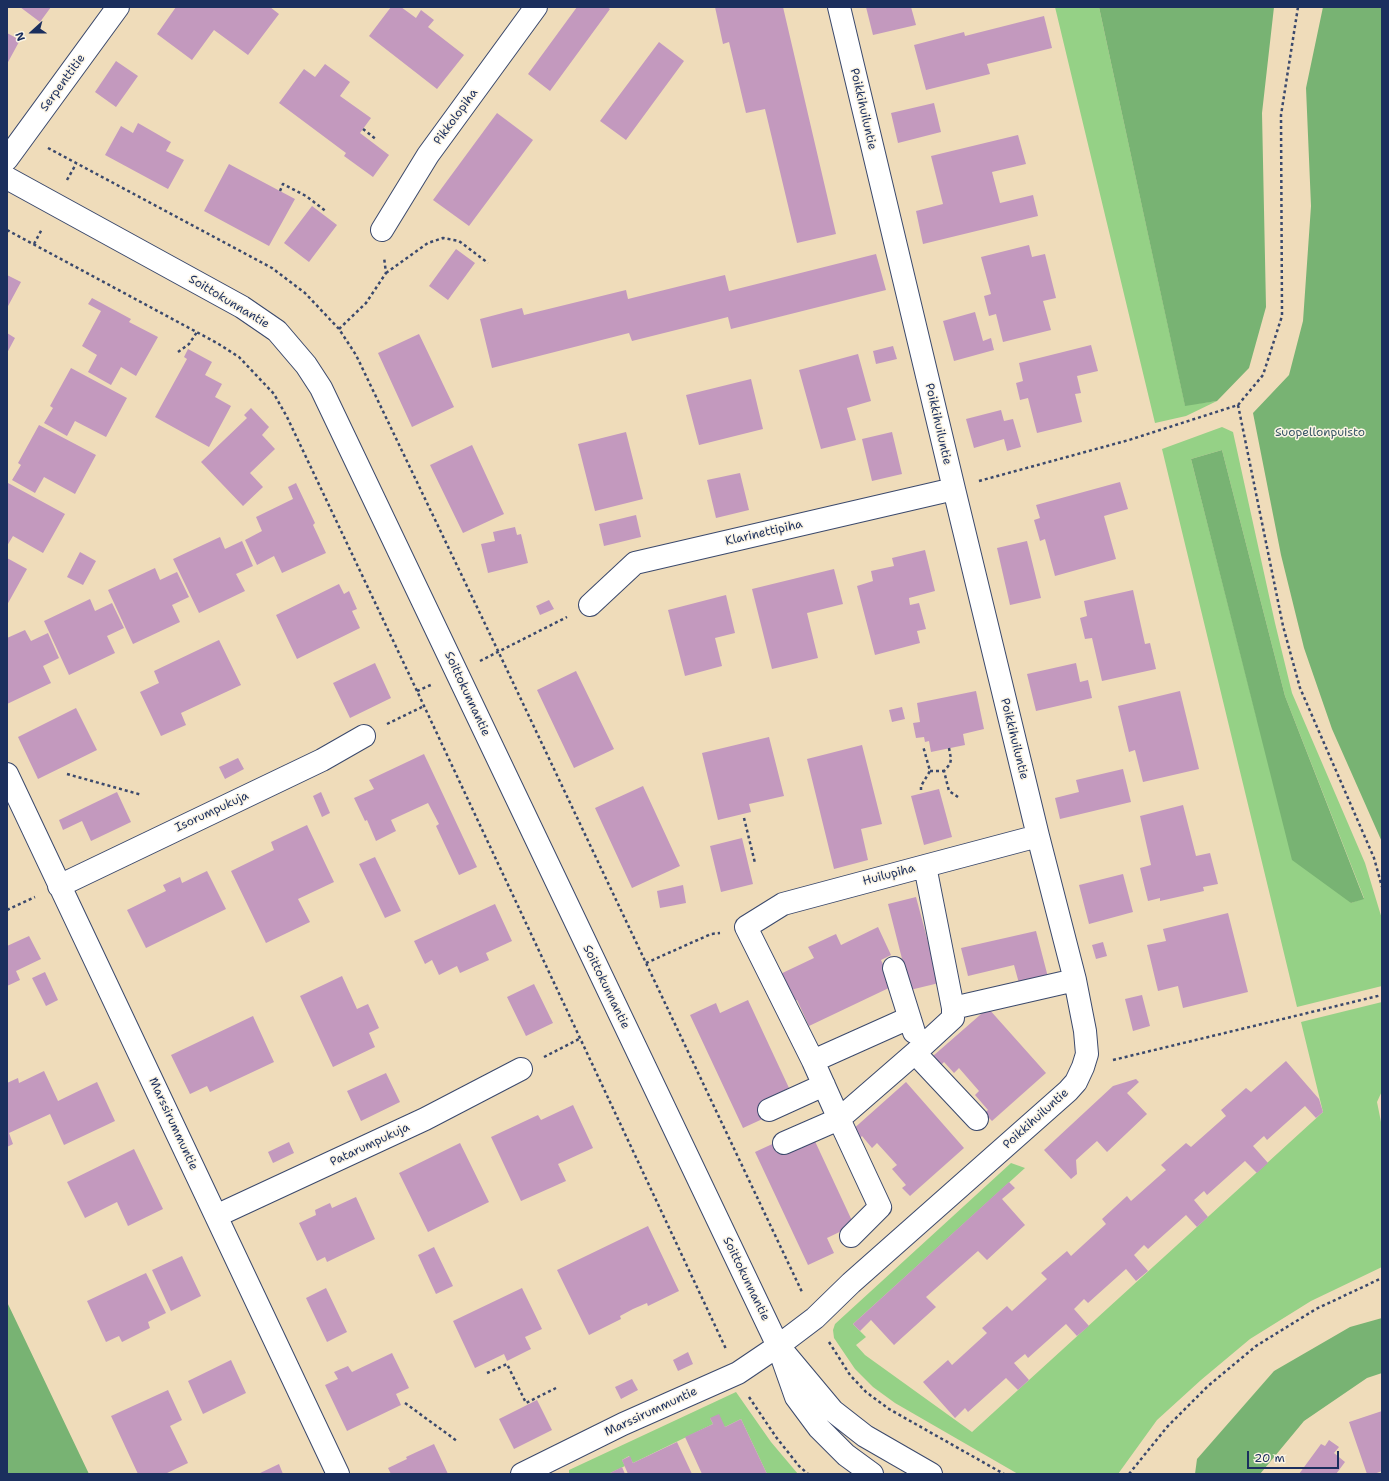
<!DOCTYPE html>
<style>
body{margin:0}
#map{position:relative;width:1389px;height:1481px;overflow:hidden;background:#efdcba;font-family:"Shantell Sans",sans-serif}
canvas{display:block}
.frame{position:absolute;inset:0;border:8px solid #1b2f5e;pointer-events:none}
.north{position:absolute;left:12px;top:12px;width:40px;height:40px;-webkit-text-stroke:3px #fcf5e5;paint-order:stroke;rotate:249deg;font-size:11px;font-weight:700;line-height:16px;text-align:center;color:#1b2f5e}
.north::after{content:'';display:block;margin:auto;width:14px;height:18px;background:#1b2f5e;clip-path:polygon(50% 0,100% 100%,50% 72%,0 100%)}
.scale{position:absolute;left:1247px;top:1451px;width:92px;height:18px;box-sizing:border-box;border:2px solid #1b2f5e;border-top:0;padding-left:5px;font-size:12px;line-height:14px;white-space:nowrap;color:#1b2f5e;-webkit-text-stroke:3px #fcf5e5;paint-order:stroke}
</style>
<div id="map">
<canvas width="1389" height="1481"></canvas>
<div class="frame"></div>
<div class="north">N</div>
<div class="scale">20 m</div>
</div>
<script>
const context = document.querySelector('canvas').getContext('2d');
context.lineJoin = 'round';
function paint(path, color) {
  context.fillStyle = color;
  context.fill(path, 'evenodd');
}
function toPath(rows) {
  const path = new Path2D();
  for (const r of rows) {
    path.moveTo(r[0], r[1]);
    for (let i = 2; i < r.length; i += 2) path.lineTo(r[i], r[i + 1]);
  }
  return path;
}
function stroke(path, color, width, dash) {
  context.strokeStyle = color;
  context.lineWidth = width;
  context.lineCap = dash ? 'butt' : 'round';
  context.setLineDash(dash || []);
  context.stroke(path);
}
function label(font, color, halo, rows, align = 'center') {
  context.font = font + ' "Shantell Sans",sans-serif';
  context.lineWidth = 3;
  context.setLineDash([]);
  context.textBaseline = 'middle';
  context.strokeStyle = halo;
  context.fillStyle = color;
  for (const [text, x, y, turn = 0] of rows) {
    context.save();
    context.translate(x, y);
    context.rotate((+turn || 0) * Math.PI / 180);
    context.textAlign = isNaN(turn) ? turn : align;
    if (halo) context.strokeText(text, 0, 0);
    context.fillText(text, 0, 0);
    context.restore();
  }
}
const green = toPath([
 [1055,7,1099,7,1185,405,1217,401,1186,416,1155,423],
 [1222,427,1233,432,1275,623,1292,693,1365,863,1382,919,1382,986,1297,1007,1162,449],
 [1222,450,1285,696,1364,898,1351,903,1257,719,1191,459],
 [1382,1002,1382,1091,1377,1102,1382,1127,1382,1267,1311,1301,1250,1339,1201,1380,1157,1420,1118,1474,1018,1474,895,1403,873,1387,855,1369,834,1338,833,1330,835,1324,1011,1163,1025,1168,853,1324,866,1337,856,1345,865,1355,972,1432,1323,1112,1301,1022],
 [736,1392,771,1442,798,1474,767,1474,741,1419,725,1427,710,1418,713,1424,633,1463,629,1456,622,1460,625,1466,608,1474,569,1474,569,1470]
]);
const forest = toPath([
 [1099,7,1274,7,1262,113,1266,307,1249,368,1217,401,1185,406],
 [1323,7,1382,7,1382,842,1332,729,1304,648,1281,555,1253,413,1289,375,1303,321,1311,206,1306,88],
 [1222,450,1285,696,1364,899,1351,903,1292,860,1191,459],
 [7,1302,89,1474,7,1474],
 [1382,1318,1382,1373,1367,1378,1304,1421,1260,1474,1195,1474,1197,1459,1274,1371,1350,1327]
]);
const building = toPath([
 [20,7,51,7,40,22],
 [176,7,270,7,279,14,248,55,214,30,192,60,157,34],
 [391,7,401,7,416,18,421,10,434,20,428,27,464,55,437,89,369,36],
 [577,7,607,7,610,9,550,91,528,74],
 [715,7,783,7,836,234,797,243,765,109,746,113,729,42,723,44],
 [866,7,911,7,916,25,873,35],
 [1044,16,1052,48,987,64,990,74,926,90,914,45,964,32,965,36],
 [7,33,20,40,7,64],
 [659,42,684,61,626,140,600,121],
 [116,61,138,76,116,107,95,92],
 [325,64,350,82,340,96,371,118,360,133,389,155,373,177,344,156,346,153,279,103,304,69,315,77],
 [934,103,941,132,898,143,891,113],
 [497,113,533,140,469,226,433,200],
 [138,123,171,142,166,151,184,160,168,189,105,155,121,126,133,133],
 [1018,135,1026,164,992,172,1000,203,1033,195,1038,216,923,244,916,211,943,204,931,156],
 [229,164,295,199,269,246,204,211],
 [312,206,337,225,309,262,284,243],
 [1029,245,1032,257,1045,254,1056,298,1043,301,1051,330,1003,342,996,314,989,316,984,296,991,294,981,257],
 [456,249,475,263,448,300,429,286],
 [876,254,886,290,731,329,728,317,632,341,629,333,492,368,480,319,522,308,524,315,626,290,628,299,725,275,729,291],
 [7,275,21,282,7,308],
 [92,298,131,319,129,322,158,337,136,376,121,367,111,385,88,372,97,355,82,346,101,311,88,304],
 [975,312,983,341,991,338,994,350,954,361,943,321],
 [7,333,15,338,7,353],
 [419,334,454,407,412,427,378,353],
 [1091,345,1098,371,1077,376,1081,393,1075,394,1082,422,1037,433,1028,398,1020,400,1016,383,1023,381,1019,363],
 [893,346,897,359,876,364,873,351],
 [188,349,212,362,205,375,222,384,215,397,231,406,209,447,155,417,187,359,184,357],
 [858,354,871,401,847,408,856,440,821,449,799,370],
 [71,368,127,398,106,437,75,421,67,436,44,423,53,408,50,406],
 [751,379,763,429,699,445,686,395],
 [251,408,269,427,262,435,275,449,250,473,263,487,243,506,201,462,247,418,244,415],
 [1001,410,1004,421,1013,419,1021,447,1007,451,1004,439,974,448,966,419],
 [39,425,96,455,75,494,44,477,35,493,12,480,21,465,18,463],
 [626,432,643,499,595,511,578,444],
 [892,432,902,474,872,481,862,439],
 [472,445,504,514,463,533,430,465],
 [740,473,749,510,716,518,707,480],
 [1120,482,1128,509,1104,516,1116,559,1055,576,1045,539,1040,541,1034,520,1040,518,1036,505],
 [8,483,65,514,43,553,13,536,7,546,7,485],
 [296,483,315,523,313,525,326,553,282,573,274,556,257,565,245,540,262,531,256,517,293,499,288,487],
 [636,515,641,537,604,546,599,524],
 [515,527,517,535,521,534,528,563,488,573,481,544,495,541,493,532],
 [220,537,225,549,242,541,253,566,236,574,245,591,199,613,173,559],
 [1027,541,1041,598,1010,605,997,548],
 [925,550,935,591,909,598,910,605,919,603,926,629,917,631,920,643,875,655,857,586,873,581,871,571,894,566,892,558],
 [80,552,96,561,83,585,67,577],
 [7,558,27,569,7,605],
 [155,568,160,580,177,572,189,597,172,605,180,622,133,644,108,590],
 [834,569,843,604,807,613,818,658,772,669,752,589],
 [339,584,344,594,349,591,357,609,352,611,360,628,297,659,276,615],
 [1133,590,1145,644,1150,643,1156,669,1102,681,1092,638,1085,639,1080,618,1087,616,1084,601],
 [726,595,735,633,715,638,722,666,685,676,668,610],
 [90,599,95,611,112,603,124,628,107,636,115,653,69,675,44,621],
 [549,600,554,609,540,615,536,606],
 [25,630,31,641,48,633,59,658,43,666,51,683,7,704,7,638],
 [219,640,241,685,181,713,186,725,161,736,140,692,159,683,154,671],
 [375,663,391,698,350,718,333,683],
 [1076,663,1080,682,1088,680,1092,698,1036,711,1027,674],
 [576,671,614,749,574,768,537,690],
 [976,691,984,729,963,734,965,745,931,752,929,741,925,742,924,737,916,738,913,723,920,722,917,703],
 [1180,691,1199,769,1143,782,1135,750,1129,752,1118,706],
 [902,707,905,719,892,722,889,710],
 [76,708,97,750,38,779,18,737],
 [769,737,784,796,749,804,751,812,718,820,702,753],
 [862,745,882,824,861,829,868,860,834,869,807,759],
 [424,754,477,867,459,875,436,826,439,824,428,803,391,820,396,831,376,841,367,820,365,821,354,798,374,789,369,780],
 [238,758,244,769,225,779,219,767],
 [1123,769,1131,802,1060,819,1055,798,1079,792,1076,780],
 [643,786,680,866,632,888,595,808],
 [939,789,952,837,924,845,911,796],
 [117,792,131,822,91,841,82,821,63,830,59,820],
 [321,792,330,813,322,817,313,796],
 [1183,805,1196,856,1210,853,1218,884,1203,887,1204,891,1160,901,1160,898,1148,901,1140,868,1151,865,1140,816],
 [307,825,334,882,298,899,310,922,266,943,231,871,274,850,271,842],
 [742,838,753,884,721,892,710,846],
 [375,857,401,911,385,918,359,864],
 [207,871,226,909,146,948,127,910,166,891,163,885,180,877,182,883],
 [1123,874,1133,912,1089,924,1079,885],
 [683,885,686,903,660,908,657,891],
 [916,897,939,983,910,990,888,904],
 [495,904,512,941,486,953,489,960,460,973,457,966,439,975,432,960,425,964,414,941],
 [1228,913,1248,992,1183,1008,1178,986,1158,991,1147,945,1166,941,1163,929],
 [878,927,891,955,881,960,893,986,809,1026,797,1000,787,1005,774,977,814,958,808,947,836,934,841,945],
 [1036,931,1049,981,1020,987,1014,965,968,976,961,948],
 [29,936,41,959,16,971,20,980,7,986,7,946],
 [1103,942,1107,956,1096,959,1092,945],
 [45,972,58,1000,46,1006,32,978],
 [342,976,357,1009,368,1004,379,1028,369,1033,375,1047,333,1067,300,996],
 [534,984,553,1023,526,1036,507,997],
 [1142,995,1150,1026,1133,1031,1125,999],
 [748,1000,789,1088,762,1101,769,1116,743,1128,690,1015,716,1003,720,1013],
 [988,1008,1046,1073,992,1121,984,1113,988,1110,975,1095,979,1091,959,1068,954,1073,944,1062,941,1065,933,1056],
 [253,1016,274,1062,210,1092,207,1086,190,1094,171,1055],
 [1286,1061,1319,1099,1323,1112,1316,1118,1305,1106,1267,1140,1264,1136,1253,1146,1268,1163,1257,1173,1245,1161,1207,1195,1204,1191,1194,1200,1208,1217,1197,1227,1186,1215,1148,1249,1144,1245,1134,1255,1148,1271,1136,1281,1126,1269,1088,1303,1084,1299,1074,1309,1089,1326,1077,1336,1066,1324,1028,1358,1025,1354,1014,1363,1029,1380,1018,1390,1006,1378,968,1412,965,1408,955,1418,923,1382,948,1360,952,1365,987,1333,982,1328,1007,1306,1012,1311,1047,1279,1041,1273,1067,1251,1071,1256,1106,1224,1102,1219,1127,1196,1131,1201,1166,1170,1161,1165,1186,1143,1191,1147,1226,1116,1221,1110,1246,1088,1251,1092],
 [44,1071,58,1101,97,1082,115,1121,64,1145,50,1114,9,1133,13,1144,7,1147,7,1083,18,1078,19,1083],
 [386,1073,400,1102,361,1121,347,1091],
 [1136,1079,1139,1082,1127,1093,1147,1114,1107,1152,1097,1141,1076,1160,1077,1174,1071,1179,1044,1150,1113,1086],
 [906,1082,964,1148,910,1196,902,1188,906,1185,892,1169,897,1165,877,1143,872,1148,862,1136,858,1140,851,1131],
 [573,1105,593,1148,558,1164,566,1181,521,1201,491,1137,538,1115,541,1120],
 [813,1137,854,1225,827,1238,834,1253,808,1265,755,1152,781,1140],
 [289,1142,294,1153,273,1163,268,1152],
 [460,1143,489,1202,428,1232,399,1173],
 [134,1149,163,1209,128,1226,117,1202,85,1218,67,1182],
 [1009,1182,1015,1188,1002,1199,1025,1225,987,1260,978,1251,926,1297,936,1307,894,1345,871,1320,860,1331,853,1324],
 [356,1197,375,1239,327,1262,325,1257,317,1261,299,1223,316,1215,315,1210,330,1203,332,1208],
 [648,1226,679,1291,648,1306,647,1303,633,1309,620,1316,621,1319,589,1335,557,1270],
 [434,1247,453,1286,436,1294,418,1255],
 [182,1256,201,1296,171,1311,152,1270],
 [146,1273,166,1313,148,1322,150,1328,122,1342,119,1336,106,1342,87,1301],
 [326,1288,347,1332,327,1342,306,1298],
 [522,1288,542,1329,525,1337,531,1349,507,1361,504,1354,475,1368,453,1321],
 [688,1352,693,1364,678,1371,673,1360],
 [392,1353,409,1388,396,1394,401,1405,347,1431,325,1385,338,1379,334,1372,348,1366,352,1372],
 [231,1360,246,1393,203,1414,188,1381],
 [632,1379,638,1390,621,1399,615,1387],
 [168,1390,182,1420,170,1426,188,1463,165,1474,138,1474,111,1416],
 [537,1400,552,1430,514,1449,499,1419],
 [1382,1411,1382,1471,1374,1474,1367,1474,1349,1422],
 [719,1414,725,1427,741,1419,767,1474,702,1474,685,1437,713,1424,710,1418],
 [1329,1440,1339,1447,1334,1453,1345,1462,1336,1474,1299,1474,1321,1444,1325,1446],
 [677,1442,692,1474,628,1474,622,1460,630,1456,633,1463],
 [434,1444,448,1474,391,1474,388,1468,407,1459,406,1457],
 [279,1464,283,1474,258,1474],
 [622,1467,625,1474,608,1474]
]);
const path = toPath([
 [363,129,377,140],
 [48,148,272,268,305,293,339,329,356,355,499,653,802,1292],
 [67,180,76,164],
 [280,191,283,184,306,196,327,212],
 [7,230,217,343,239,357,274,394,287,417,417,691,726,1349],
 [34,244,42,229],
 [386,273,428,243,443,238,459,241,488,263],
 [339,329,366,303,386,273,384,257],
 [178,352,189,344,197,332],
 [1238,405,1283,626,1300,688,1374,858,1382,887],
 [979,481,1129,440,1238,405,1263,375,1282,316,1281,115,1298,7],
 [480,661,567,617],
 [417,691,433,684],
 [387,724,424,706],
 [949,748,951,759,950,764,944,771,949,791,958,797],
 [930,771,944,771],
 [67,774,142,795],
 [921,790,921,786,930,771,923,746],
 [744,818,755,863],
 [7,910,35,897],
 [646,963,711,934,720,933],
 [544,1057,581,1038],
 [1113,1060,1382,995],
 [829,1342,850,1375,866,1392,889,1409,1004,1474],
 [487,1373,507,1364,526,1403,556,1388],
 [749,1397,776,1437,799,1466,808,1474],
 [405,1403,457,1441],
 [1129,1474,1167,1427,1208,1386,1256,1346,1316,1309,1382,1278]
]);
const minor = toPath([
 [7,159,118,7],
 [7,178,242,307,277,331,306,365,321,388,778,1346,796,1397,819,1428,846,1455,872,1474],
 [382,230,428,155,536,7],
 [590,605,635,563,954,489],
 [7,774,338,1474],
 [925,866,953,1008,953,1018,915,1053,839,1119,813,1061,746,927,783,904,925,866,1038,836],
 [59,886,322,760,364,736],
 [894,968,914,1032],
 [953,1008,1075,980],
 [915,1053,977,1119],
 [813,1061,909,1018],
 [769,1110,824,1085],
 [784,1143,839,1119,880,1207,851,1236],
 [216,1216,425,1119,521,1069],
 [787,1356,833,1411,865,1436,931,1474],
 [522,1474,623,1424,738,1373,778,1346,815,1318,851,1283,1068,1091,1076,1082,1083,1067,1087,1054,1085,1031,1075,980,1038,836,954,489,839,7]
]);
const streetNames = [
 ["Serpenttitie",63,83,-54],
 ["Poikkihuiluntie",863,109,77],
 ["Pikkolopiha",456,117,-54],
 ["Soittokunnantie",229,302,31],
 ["Poikkihuiluntie",938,424,77],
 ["Klarinettipiha",764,533,-13],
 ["Soittokunnantie",467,694,65],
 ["Poikkihuiluntie",1014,739,76],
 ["Isorumpukuja",212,812,-25],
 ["Huilupiha",889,875,-15],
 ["Soittokunnantie",606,987,64],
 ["Poikkihuiluntie",1036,1119,-42],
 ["Marssirummuntie",173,1124,65],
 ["Patarumpukuja",370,1145,-25],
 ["Soittokunnantie",746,1279,64],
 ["Marssirummuntie",651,1412,-25]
];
const parkNames = [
 ["Suopellonpuisto",1320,433]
];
paint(green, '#95d186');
paint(forest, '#78b373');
paint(building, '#c399be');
stroke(minor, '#3b496c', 24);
stroke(path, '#3b496c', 2.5, [3, 3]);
stroke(minor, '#fff', 22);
label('12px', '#1b2f5e', '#fcf5e5', streetNames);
label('12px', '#3a5868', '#fcf5e5', parkNames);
</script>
